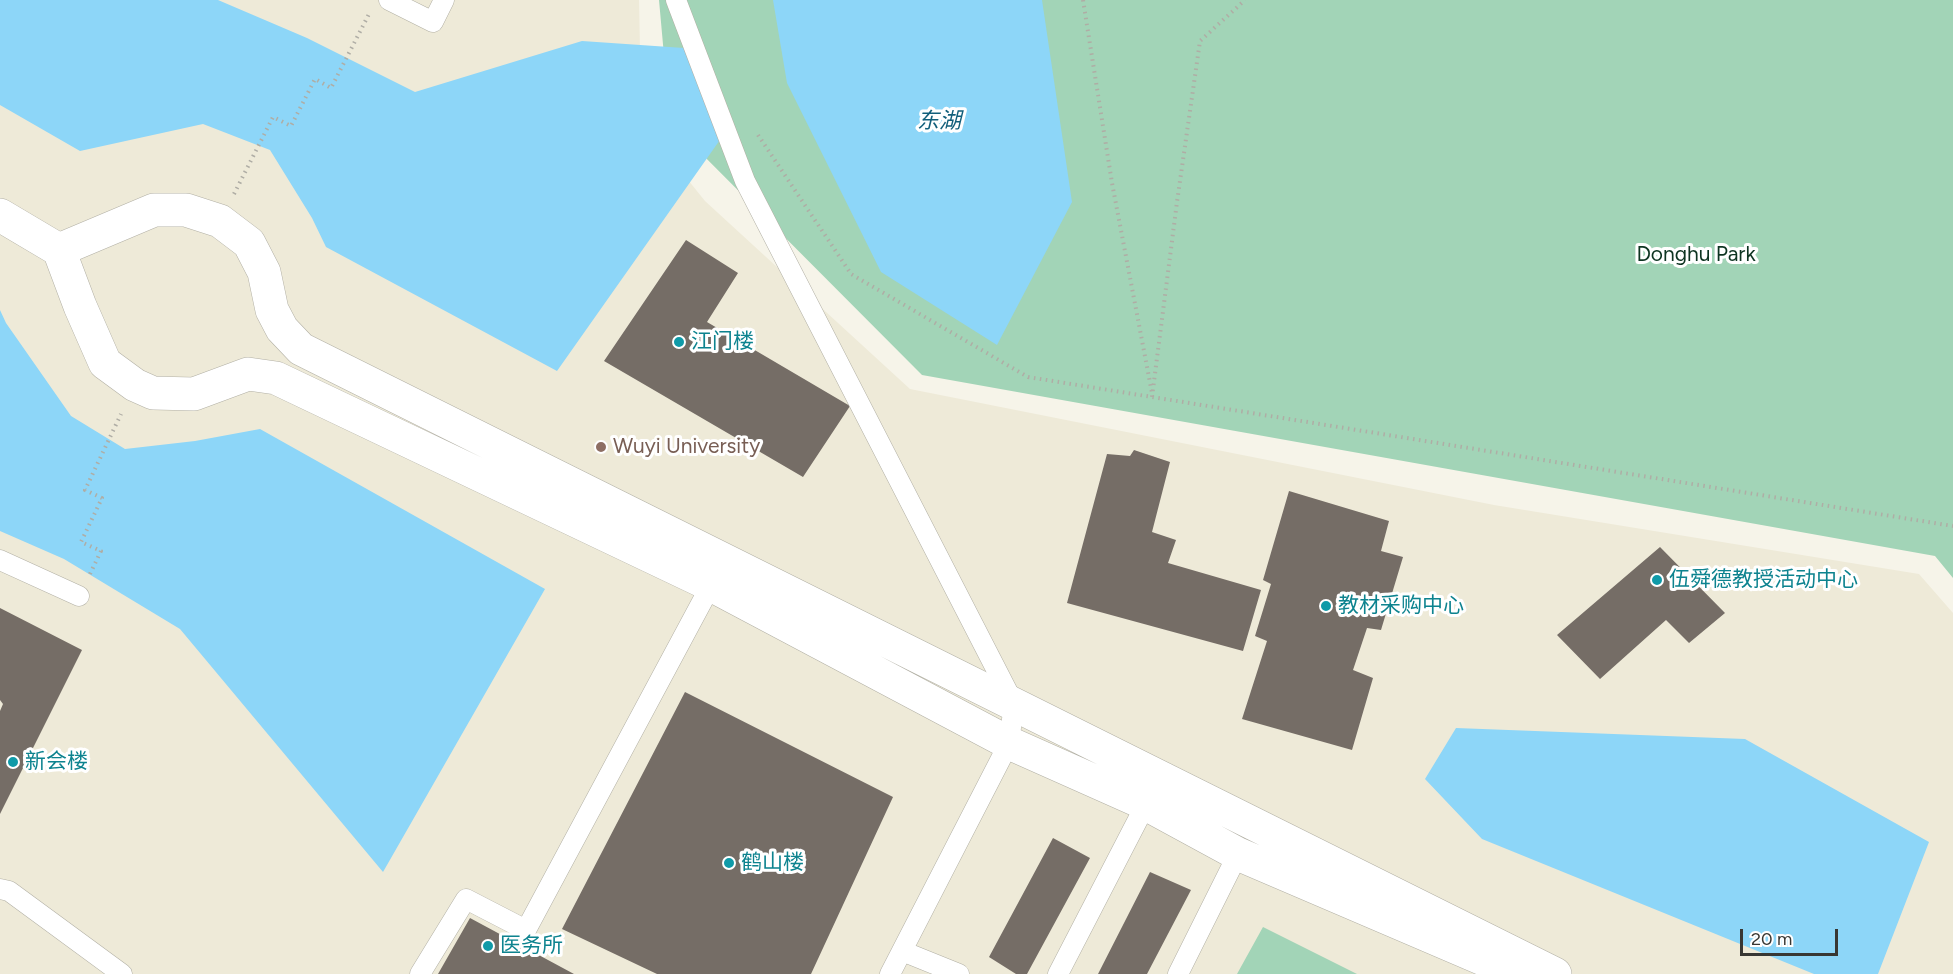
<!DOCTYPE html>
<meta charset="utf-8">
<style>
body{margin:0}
#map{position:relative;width:1953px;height:974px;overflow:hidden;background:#f6f4e9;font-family:Figtree,sans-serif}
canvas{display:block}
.scale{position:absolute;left:1740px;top:929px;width:98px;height:27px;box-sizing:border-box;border:3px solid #383733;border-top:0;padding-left:8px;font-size:18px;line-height:21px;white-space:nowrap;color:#383733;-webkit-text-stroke:4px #fff;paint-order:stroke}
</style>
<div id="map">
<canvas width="1953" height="974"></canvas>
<div class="scale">20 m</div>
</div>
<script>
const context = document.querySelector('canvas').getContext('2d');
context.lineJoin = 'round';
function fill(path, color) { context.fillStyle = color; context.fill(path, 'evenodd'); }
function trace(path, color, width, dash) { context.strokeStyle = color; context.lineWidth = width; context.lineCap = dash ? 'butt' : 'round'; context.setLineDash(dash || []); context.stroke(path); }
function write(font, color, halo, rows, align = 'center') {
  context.font = font + ' Figtree,"Noto Sans SC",sans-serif'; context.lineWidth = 6; context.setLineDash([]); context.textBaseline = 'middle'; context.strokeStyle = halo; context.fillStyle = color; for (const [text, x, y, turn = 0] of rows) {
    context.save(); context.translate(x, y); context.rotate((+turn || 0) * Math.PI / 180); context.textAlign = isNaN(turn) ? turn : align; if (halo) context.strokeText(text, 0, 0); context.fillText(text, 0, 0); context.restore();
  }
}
fill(new Path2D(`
 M0,0H639L640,50L655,139L705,201L910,389L1494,505L1919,574L1953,613V974H0Z`), '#eeead8');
fill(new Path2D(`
 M659,0H1953V578L1935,556L922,375L670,122Z
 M1263,927L1357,974H1237Z`), '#a2d4b7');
fill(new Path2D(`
 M0,0H218L307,38L415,92L582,41L684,48L722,137L557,371L326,247L312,218L270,150L203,124L80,151L0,105Z
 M773,0H1042L1072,202L997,345L881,272L787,83Z
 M0,310L6,323L71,416L125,449L195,441L260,429L545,589L383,872L180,629L64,559L0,531Z
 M1456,728L1745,739L1929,842L1878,974H1814L1482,839L1425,779Z`), '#8dd6f8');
fill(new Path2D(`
 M686,240L738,273L707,322L850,406L803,477L604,361Z
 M1134,450L1170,462L1152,532L1176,540L1168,563L1261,590L1243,651L1067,603L1107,454L1130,456Z
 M1289,491L1389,521L1381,551L1403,557L1381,630L1367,628L1353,670L1373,678L1352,750L1242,719L1267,641L1255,636L1271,584L1263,580Z
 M1660,547L1725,613L1689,643L1666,620L1600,679L1557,635Z
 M0,608L82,650L0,814V711L3,704L0,700Z
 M685,692L893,797L811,974H657L562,929Z
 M1053,838L1090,858L1027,974H1016L989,957Z
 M1150,872L1191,890L1147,974H1098Z
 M470,918L574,974H438Z`), '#756d66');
const service = new Path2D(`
 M389,0L433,22L444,0
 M676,0L745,181L1014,704L1009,743L890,974
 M0,560L79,596
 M0,889L9,891L122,974
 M902,951L959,974
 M420,974L466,899L526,930L711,585
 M1058,974L1146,804
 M1178,974L1238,854`);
const minor = new Path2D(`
 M0,215L59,250L80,306L105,363L135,385L153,393L194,394L248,374L276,378L711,585L1009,743L1146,804L1238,854L1497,965L1514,974
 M59,250L154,210H186L220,221L249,243L264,272L272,310L282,329L301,349L1555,974`);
trace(service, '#b2b0a5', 21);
trace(minor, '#b2b0a5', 34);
trace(new Path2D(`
 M1083,0L1112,183L1152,393
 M758,135L851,274L1028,377L1953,526
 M234,194L273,117L291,126L315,79L331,88L369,14
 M1152,397L1177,202L1200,41L1245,0
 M90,574L101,551L81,542L102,498L85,490L121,414`), '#afada5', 4, [1.5, 4.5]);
trace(service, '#fff', 20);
trace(minor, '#fff', 33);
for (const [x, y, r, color] of [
 [679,342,6,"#0f9aa8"],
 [601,447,6,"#8d6e63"],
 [1657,580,6,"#0f9aa8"],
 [1326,606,6,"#0f9aa8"],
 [13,762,6,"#0f9aa8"],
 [729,863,6,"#0f9aa8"],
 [488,946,6,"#0f9aa8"]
]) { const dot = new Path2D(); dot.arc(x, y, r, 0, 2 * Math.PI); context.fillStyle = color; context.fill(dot); trace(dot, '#fff', 2); }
write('21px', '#0d3421', '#fff', [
 ["Donghu Park",1696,255]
]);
write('21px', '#0d838f', '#fff', [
 ["江门楼",691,342],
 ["伍舜德教授活动中心",1669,580],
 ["教材采购中心",1338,606],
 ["新会楼",25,762],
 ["鹤山楼",741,863],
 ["医务所",500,946]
], 'left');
write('21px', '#785e54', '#fff', [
 ["Wuyi University",613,447]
], 'left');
write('italic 22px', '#125f7b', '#fff', [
 ["东湖",939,122]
]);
</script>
